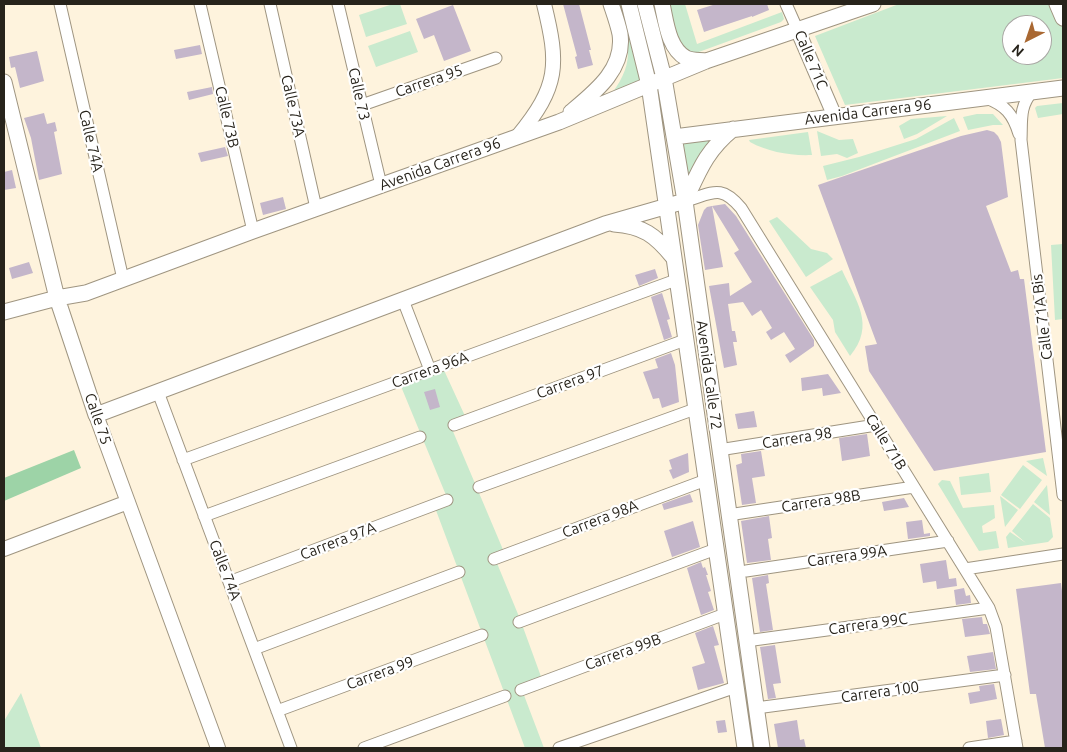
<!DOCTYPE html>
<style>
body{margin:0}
#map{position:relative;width:1067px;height:752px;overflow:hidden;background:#fef3dd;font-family:Ubuntu,sans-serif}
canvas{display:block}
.frame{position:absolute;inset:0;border:5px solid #27231b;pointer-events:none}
.north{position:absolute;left:1002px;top:15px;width:50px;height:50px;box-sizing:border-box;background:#fff;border:1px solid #a9a7a4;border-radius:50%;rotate:221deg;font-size:14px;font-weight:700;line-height:20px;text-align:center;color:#27231b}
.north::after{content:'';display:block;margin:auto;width:18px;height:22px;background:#a96832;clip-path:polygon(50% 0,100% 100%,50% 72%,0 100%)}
</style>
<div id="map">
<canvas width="1067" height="752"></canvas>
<div class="frame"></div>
<div class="north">N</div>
</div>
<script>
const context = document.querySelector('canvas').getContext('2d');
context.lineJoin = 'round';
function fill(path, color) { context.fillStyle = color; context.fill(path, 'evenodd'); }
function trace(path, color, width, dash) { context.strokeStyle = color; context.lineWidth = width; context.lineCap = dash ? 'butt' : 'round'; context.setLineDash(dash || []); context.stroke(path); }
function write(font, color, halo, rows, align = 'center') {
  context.font = font + ' Ubuntu,sans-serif'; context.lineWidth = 4.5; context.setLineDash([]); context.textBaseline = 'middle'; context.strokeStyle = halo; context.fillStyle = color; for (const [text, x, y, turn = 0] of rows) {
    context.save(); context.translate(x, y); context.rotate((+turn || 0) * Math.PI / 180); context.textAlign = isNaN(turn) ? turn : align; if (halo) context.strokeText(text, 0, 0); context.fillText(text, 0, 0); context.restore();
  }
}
fill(new Path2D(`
 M393,4H400L407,24L366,37L359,15Z
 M617,4H622L641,75L639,81L612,93C637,60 628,40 617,4Z
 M669,4H685L697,44L782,12L784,19L781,22L696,53C676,50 674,20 669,4Z
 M899,4H1063V78L845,105L815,36ZM1012,25H1042V55H1012Z
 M410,31L418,52L376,67L368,46Z
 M1063,103V114L1038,118L1035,108L1037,106Z
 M977,114H993L1003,125H993L968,130L963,117Z
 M947,116L917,134L904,139L899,126L911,119Z
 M954,118L960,131L842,176L827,180L823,166L859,157L916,139Z
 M817,131L839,140L853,139L858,153L847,158L837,154L821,156Z
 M808,132L812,155C791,156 768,152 750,142L749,140Z
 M713,140L688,188L679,142Z
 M777,217L811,249L827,253L833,259L806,277L769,221Z
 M1063,244V319L1055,320L1051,245Z
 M842,270C856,301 876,325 850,356L835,332L833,320L810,287Z
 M443,368L465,416L449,422L504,552L494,556L520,619L543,682L522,690L544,748H525L434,505L448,500L400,384Z
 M1043,458L1047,476L1026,461Z
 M1023,465L1042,480L1020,509L1001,495Z
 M989,473L991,492L961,495L959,477Z
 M942,480L950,481L963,508L994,505L995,518L982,526L983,533L996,531L999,548L979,551L938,484Z
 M1047,485L1050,515L1034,502Z
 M1000,496L1018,510L1005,527Z
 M1033,504L1050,518L1053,537L1048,542L1008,548L1006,537L1010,532L1026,543L1012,531Z
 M21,693L41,748H4V721Z`), '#c9eace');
fill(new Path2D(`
 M74,450L81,468L4,501V478Z`), '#9dd3a7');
fill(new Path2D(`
 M563,4H579L591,50H589L593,65L578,69L575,57L577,56Z
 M716,4H767L769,10L752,17V16L704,32L697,10Z
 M453,5L471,51L444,61L434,35L424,39L416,19Z
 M200,45L202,54L176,59L174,50Z
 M37,51L44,81L20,88L15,67L11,68L9,57Z
 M212,87L213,94L189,100L187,92Z
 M44,113L47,124L55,122L57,131L54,132L62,174L39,180L31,138L24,118Z
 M987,130L994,132L998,136L1001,142L1008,197L986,206L1011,272L1018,270L1020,279H1024L1046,452L934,471L869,371L865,346L877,344L818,185L961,136Z
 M225,147L228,156L201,162L198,153Z
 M12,170L16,188L4,190V172Z
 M283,197L286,209L263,215L260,203Z
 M725,204L736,216L814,340V346L790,363L785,355L795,349L784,332L771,340L766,332L772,328L761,310L752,316L743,302L728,304L732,331H735L737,342H733L737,365L724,368L709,286L729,283L730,296L752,282L734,253L739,250L712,206Z
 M712,206L723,267L705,270L698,225L704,210L707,207Z
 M29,262L33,273L12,279L9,268Z
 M655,269L658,278L639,286L635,275Z
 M662,293L670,319L667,320L672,337L664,340L651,297Z
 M671,353L675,365L679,402L662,408L659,398L653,399L643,372L658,368L655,359Z
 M828,374L841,393L823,396L822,388L802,391L801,378Z
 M435,389L440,407L430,410L424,392Z
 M754,411L757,427L738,429L735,414Z
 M867,434L870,456L842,461L839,438Z
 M761,451L765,476L752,478L756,503L742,505L736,465L742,463L741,454Z
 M688,453L689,472L673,479L669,470L672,469L669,460Z
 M690,494L693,502L664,510L662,504Z
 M904,498L909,507L884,511L882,502Z
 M769,516L772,538L768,539L771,560L747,563L741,521Z
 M922,520L924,534L930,533V536L908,539L906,522Z
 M693,521L700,547L672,557L664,531Z
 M946,560L949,579L956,578L957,586L937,589L936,581L923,583L920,564Z
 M701,562L703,568L705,567L708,575H706L711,591L708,592L714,610L701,615L687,568Z
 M768,575L769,583L766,584L773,630L760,632L752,578Z
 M1061,583L1063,599V748H1045L1036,694H1030L1016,589Z
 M964,588L966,596L970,595L971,603L956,605L954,590Z
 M982,617L983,624H987L990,634L965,637L962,619Z
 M713,626L719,645L714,646L724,683L698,690L692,667L705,663L695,633Z
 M775,645L781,683L773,684L776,698L768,699L760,647Z
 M993,652L996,669L970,672L967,656Z
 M994,684L997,699L970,704L968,693L980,691L979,686Z
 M1001,719L1004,735L988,738L986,721Z
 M725,720L727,732L718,733L716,721Z
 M797,720L800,740L804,739L806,748H778L774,724Z`), '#c4b6ca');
const minor = new Path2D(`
 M60,4L123,279
 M200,4L253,231
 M270,4L316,208
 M338,4L381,185
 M786,4L798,31
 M1032,92C1019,107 1022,121 1021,140L1063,495
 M986,98C1005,105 1013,114 1019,134
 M362,105L496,58
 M685,201C712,194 720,183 741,208L989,608L996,627L1017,748
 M403,300L430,370
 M158,392L291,748
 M454,425L685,340
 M719,450L876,425
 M183,460L676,280
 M479,487L695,409
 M728,515L914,487
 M204,516L420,437
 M494,559L706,480
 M965,569L1063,554
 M746,571L948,541
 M229,582L447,500
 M519,622L716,549
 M746,641L989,608
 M254,649L459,572
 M521,690L725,614
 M756,708L1005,675
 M277,711L482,635
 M364,748L505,696
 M559,748L736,687
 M969,748L1016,741`);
const tertiary = new Path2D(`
 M798,31L835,117
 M518,136C559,86 559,65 544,4
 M96,415L218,748
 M4,549L128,502`);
const secondary = new Path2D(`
 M629,4L649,85L745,748
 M645,4L664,78L685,201L762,748
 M662,4C666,21 668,48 686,58C692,61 700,60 706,61
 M1057,4L1063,18
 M4,82L57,298L96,415L605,224L685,201
 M571,112C595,92 625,69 620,34C618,24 614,13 611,4
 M674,137L1063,88
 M685,201C699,171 706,151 733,129
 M614,224C643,226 655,235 673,257
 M4,312L57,298L86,293L253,231L559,122L706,61L873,4`);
trace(minor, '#9f9581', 13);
trace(tertiary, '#9f9581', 16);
trace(secondary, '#9f9581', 17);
trace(minor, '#fff', 11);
trace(tertiary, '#fff', 14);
trace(secondary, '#fff', 15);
write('15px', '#27231b', '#fff', [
 ["Calle 71C",811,60,67],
 ["Carrera 95",429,81,-19],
 ["Calle 73",359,94,77],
 ["Calle 73A",293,106,77],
 ["Avenida Carrera 96",868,112,-7],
 ["Calle 73B",227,117,77],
 ["Calle 74A",91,141,77],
 ["Avenida Carrera 96",440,164,-20],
 ["Calle 71A Bis",1042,317,-97],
 ["Carrera 96A",430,370,-20],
 ["Avenida Calle 72",709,375,82],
 ["Carrera 97",570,382,-20],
 ["Calle 75",98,419,71],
 ["Carrera 98",797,438,-9],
 ["Calle 71B",886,442,58],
 ["Carrera 98B",821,501,-9],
 ["Carrera 98A",600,519,-21],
 ["Carrera 97A",338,541,-21],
 ["Carrera 99A",847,556,-8],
 ["Calle 74A",225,570,69],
 ["Carrera 99C",868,624,-8],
 ["Carrera 99B",623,652,-20],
 ["Carrera 99",380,673,-20],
 ["Carrera 100",880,692,-8]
]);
</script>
